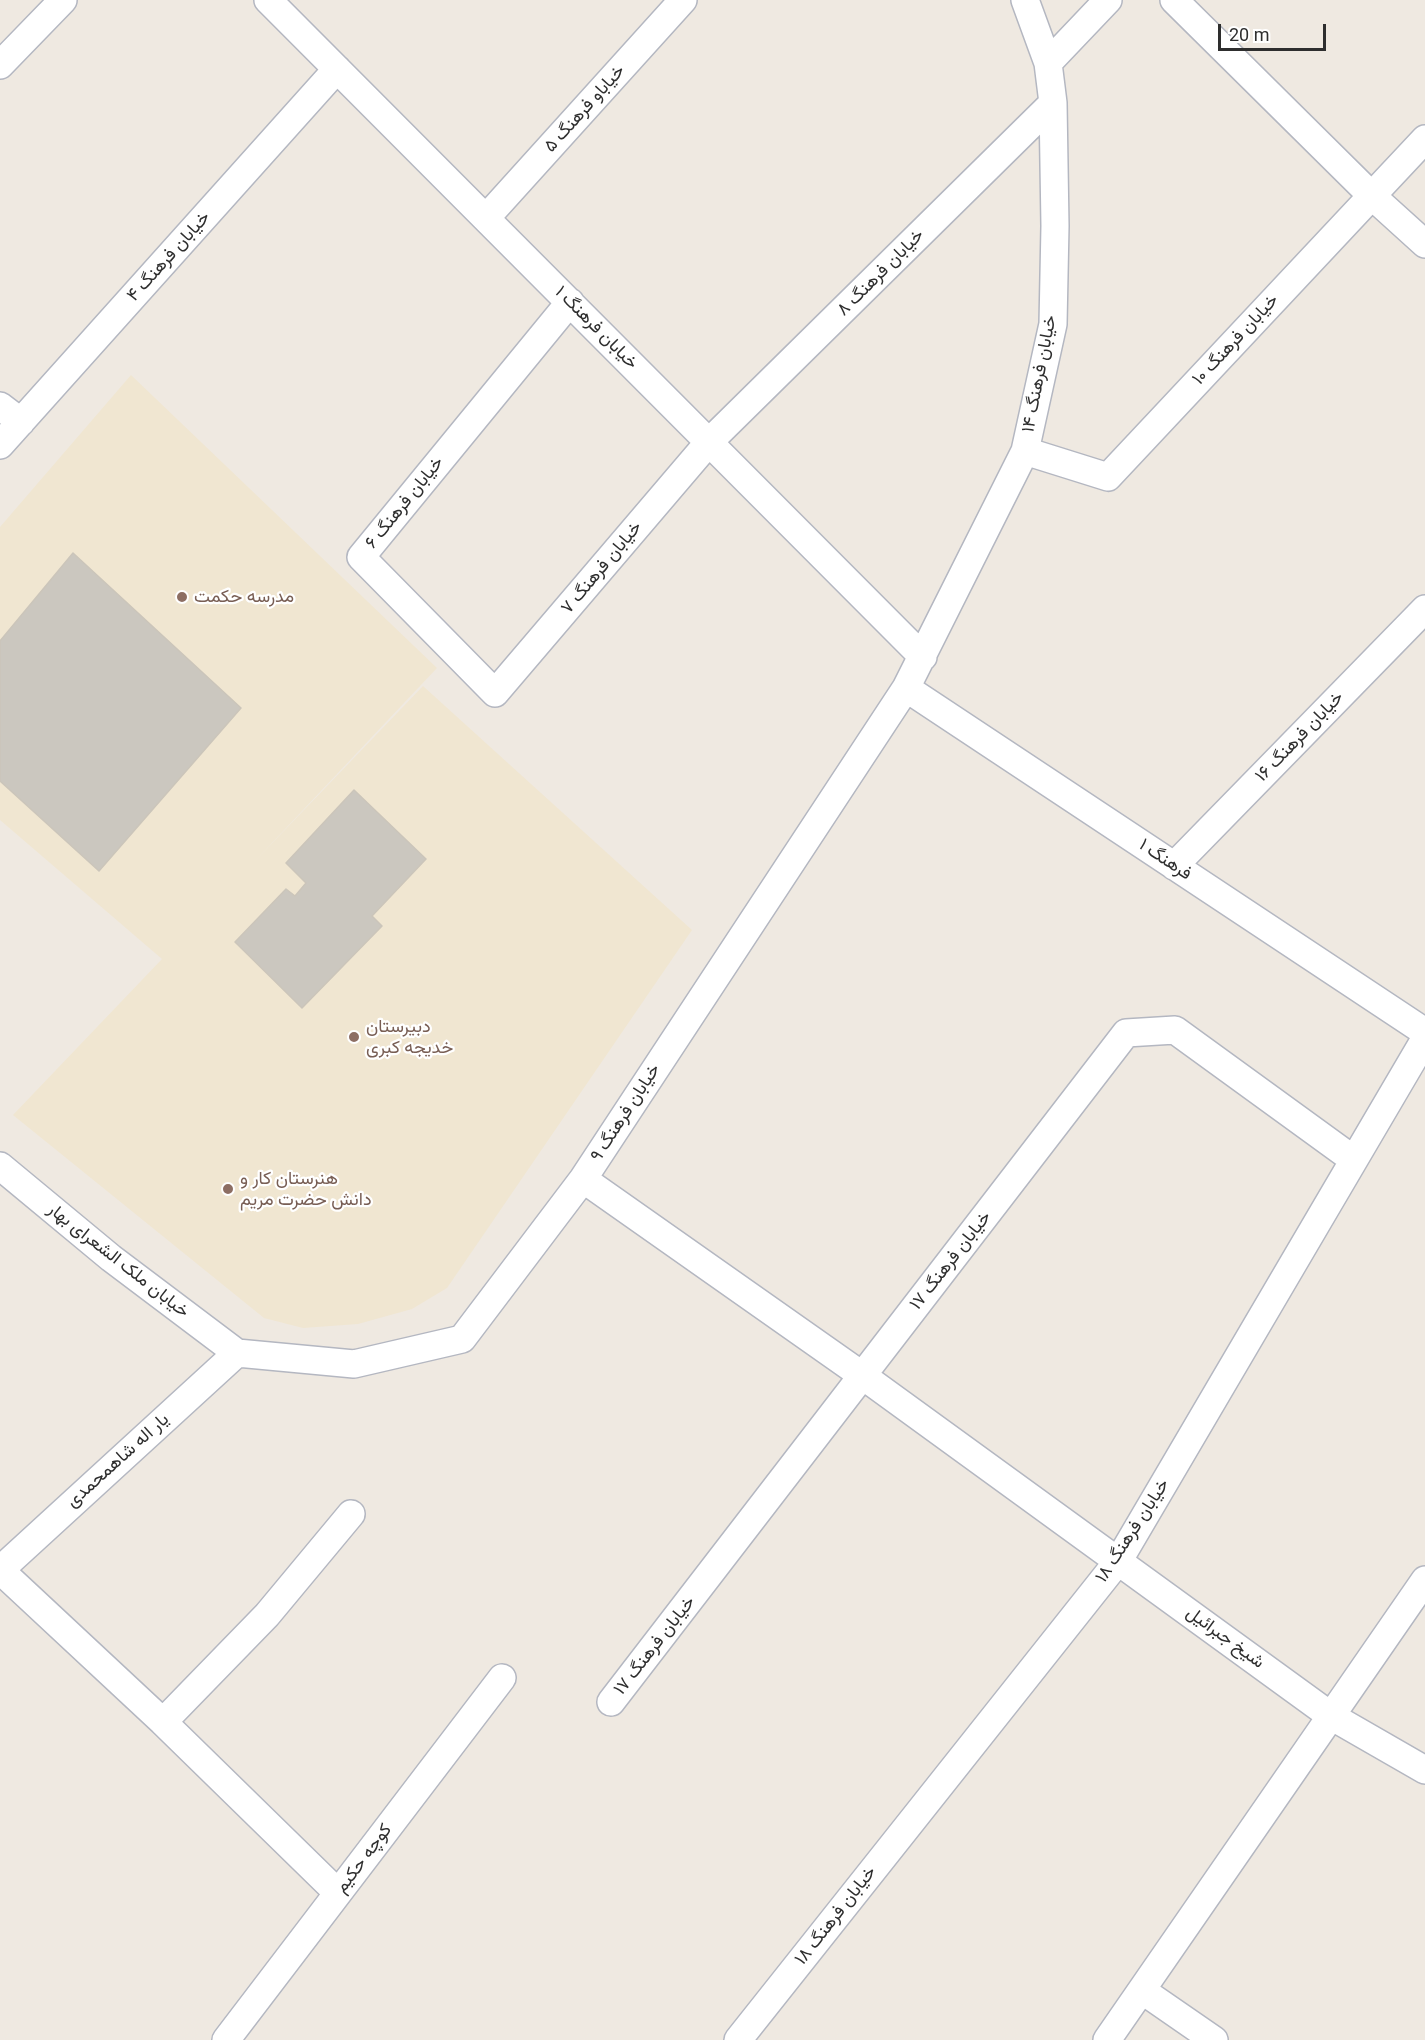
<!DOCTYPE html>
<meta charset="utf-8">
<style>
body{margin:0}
#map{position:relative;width:1425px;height:2040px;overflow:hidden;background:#efe9e1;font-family:Roboto,sans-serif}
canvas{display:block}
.scale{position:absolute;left:1218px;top:24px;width:108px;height:27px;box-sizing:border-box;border:3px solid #2e2e2e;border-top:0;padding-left:8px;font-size:18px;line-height:21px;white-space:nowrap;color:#2e2e2e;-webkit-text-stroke:4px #fff;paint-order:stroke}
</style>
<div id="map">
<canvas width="1425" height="2040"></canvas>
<div class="scale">20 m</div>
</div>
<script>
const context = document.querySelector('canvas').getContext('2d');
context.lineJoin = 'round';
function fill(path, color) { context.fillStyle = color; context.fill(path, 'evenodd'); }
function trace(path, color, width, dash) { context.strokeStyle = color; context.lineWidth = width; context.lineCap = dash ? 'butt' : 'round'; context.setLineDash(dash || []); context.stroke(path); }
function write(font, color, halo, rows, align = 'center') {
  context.font = font + ' Roboto,Vazirmatn,sans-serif'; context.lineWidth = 4.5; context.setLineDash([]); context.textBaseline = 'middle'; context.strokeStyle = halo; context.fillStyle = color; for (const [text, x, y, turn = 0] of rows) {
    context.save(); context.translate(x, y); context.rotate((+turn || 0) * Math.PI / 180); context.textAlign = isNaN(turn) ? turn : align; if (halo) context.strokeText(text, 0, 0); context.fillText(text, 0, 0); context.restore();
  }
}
fill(new Path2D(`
 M131,375L437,668L254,862L423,686L692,930L447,1288L412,1309L358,1324L303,1328L264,1318L13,1115L162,959L0,820V527Z`), '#f0e6d1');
const building = new Path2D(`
 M73,553L241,708L99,871L0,781V641Z
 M354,790L426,859L372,916L382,926L302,1008L235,942L286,889L295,896L306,883L286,863Z`);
fill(building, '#cbc7bf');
trace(building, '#cbc5ba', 1.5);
const minor = new Path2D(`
 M268,0L923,657
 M1174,0L1372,196L1425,244
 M1048,63L1108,0
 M0,65L63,0
 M486,218L683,0
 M570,302L361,557L495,693L709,442L1053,103
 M0,406L21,422
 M0,445L337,69
 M1025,451L1108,477L1425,139
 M906,688L1425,1032
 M1174,866L1425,609
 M0,1166L111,1258L237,1353
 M583,1179L863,1376L1331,1716L1425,1770
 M237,1353L354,1364L462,1339L583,1179L906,688L1025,451L1053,324L1055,226L1053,103L1048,63L1025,0
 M0,1570L163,1722L338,1893
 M0,1570L237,1353
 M611,1702L1126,1033L1175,1030L1354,1160
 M163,1722L267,1615L351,1514
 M1143,1991L1214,2040
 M226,2040L502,1678
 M738,2040L1119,1560L1425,1039
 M1107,2040L1425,1580`);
trace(minor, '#b4b7c1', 30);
trace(minor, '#fff', 27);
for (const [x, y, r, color] of [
 [182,597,6,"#8d6e63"],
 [354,1037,6,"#8d6e63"],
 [228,1189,6,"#8d6e63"]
]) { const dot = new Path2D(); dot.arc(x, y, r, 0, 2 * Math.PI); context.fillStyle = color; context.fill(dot); trace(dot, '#fff', 2); }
write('18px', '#2e2e2e', '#fff', [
 ["خیاباو فرهنگ ۵",585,109,-48],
 ["خیابان فرهنگ ۴",169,257,-48],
 ["خیابان فرهنگ ۸",881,273,-45],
 ["خیابان فرهنگ ۱",596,328,45],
 ["خیابان فرهنگ ۱۰",1236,340,-47],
 ["خیابان فرهنگ ۱۴",1040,374,-79],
 ["خیابان فرهنگ ۶",405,503,-51],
 ["خیابان فرهنگ ۷",602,568,-50],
 ["خیابان فرهنگ ۱۶",1300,737,-46],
 ["فرهنگ ۱",1165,860,34],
 ["خیابان فرهنگ ۹",626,1113,-57],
 ["خیابان ملک الشعرای بهار",118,1261,38],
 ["خیابان فرهنگ ۱۷",951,1261,-52],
 ["یار اله شاهمحمدی",118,1461,-42],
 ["خیابان فرهنگ ۱۸",1133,1531,-57],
 ["شیخ جبرائیل",1225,1638,36],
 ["خیابان فرهنگ ۱۷",655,1646,-52],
 ["کوچه حکیم",364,1859,-53],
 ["خیابان فرهنگ ۱۸",836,1916,-52]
]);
write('18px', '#785e54', '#fff', [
 ["مدرسه حکمت",194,597],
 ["دبیرستان",366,1027],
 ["خدیجه کبری",366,1048],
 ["هنرستان کار و",240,1179],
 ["دانش حضرت مریم",240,1200]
], 'left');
</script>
